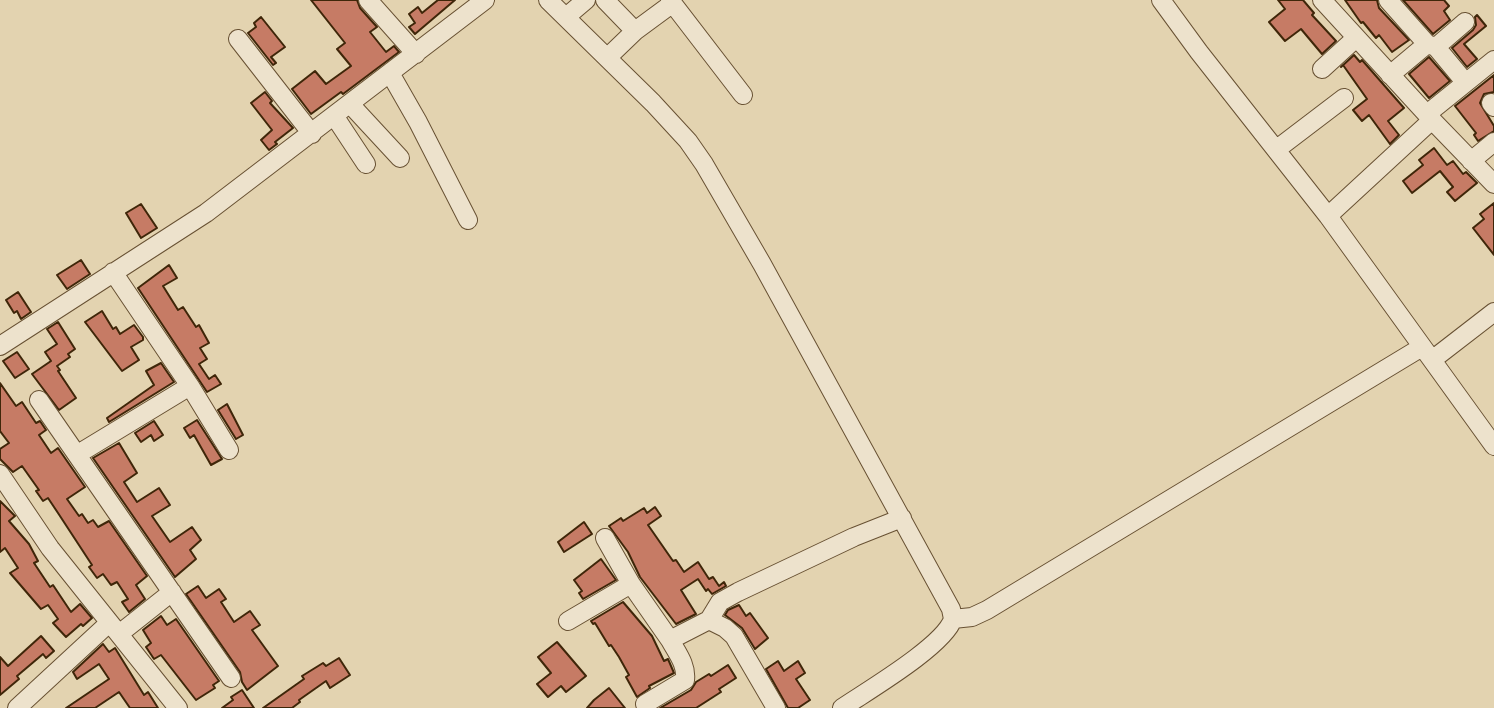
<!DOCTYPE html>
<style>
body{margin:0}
canvas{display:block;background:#e3d3b0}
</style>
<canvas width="1494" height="708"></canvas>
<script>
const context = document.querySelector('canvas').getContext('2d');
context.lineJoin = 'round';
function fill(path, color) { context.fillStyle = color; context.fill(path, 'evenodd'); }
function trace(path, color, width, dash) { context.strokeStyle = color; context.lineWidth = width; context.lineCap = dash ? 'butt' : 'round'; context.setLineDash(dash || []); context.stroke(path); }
const building = new Path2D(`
 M311,0H357L360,8L377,27L370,32L386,52L394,46L399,52L343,94L341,92L311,114L292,89L315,71L326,84L351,66L337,49L345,43Z
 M438,0H455L415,34L409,27L415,23L409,14L418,7L422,13Z
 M1278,0H1303L1314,13L1312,15L1336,41L1322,54L1301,29L1285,41L1269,22L1285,9Z
 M1345,0H1377L1379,8L1409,40L1392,52L1379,35L1376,38L1363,22L1361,23Z
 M1403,0H1444L1449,6L1444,11L1450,20L1433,34Z
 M1477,15L1486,26L1464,44L1477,59L1467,67L1452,48L1473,30L1476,25L1475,17Z
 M261,17L285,47L271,57L276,63L273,65L248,33L256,27L254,23Z
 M1354,55L1360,62L1362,60L1404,108L1388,121L1399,135L1390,144L1369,115L1362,121L1353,110L1367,99L1343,65L1341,67Z
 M1429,57L1450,81L1429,98L1409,74Z
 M1494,75V92L1484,94L1480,103L1494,126V131L1478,141L1474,135L1476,133L1455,106Z
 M265,92L272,101L270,103L293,128L275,142L277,144L269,150L261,140L272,130L251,103Z
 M1434,148L1447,165L1453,161L1463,174L1466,172L1477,183L1455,201L1447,192L1453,187L1440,171L1412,193L1403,181L1423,165L1419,160Z
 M1494,203V255L1473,228L1484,219L1480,214Z
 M141,204L157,228L141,238L126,213Z
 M81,260L90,274L67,289L57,275Z
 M169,265L177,278L163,286L178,310L183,307L196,327L199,325L209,343L200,348L207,359L199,364L209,379L215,375L221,384L207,392L138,288Z
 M18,292L31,312L21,319L17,311L14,313L6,300Z
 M102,311L113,329L116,327L120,334L134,325L143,337V340L131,347L139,360L122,371L85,322Z
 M58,322L75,349L68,354L70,357L57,366L60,370L58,371L76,398L59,410L32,374L51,361L45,352L57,344L47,329Z
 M17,352L29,369L15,378L3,361Z
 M161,363L174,382L109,422L107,418L154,385L146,371Z
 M0,383L16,406L22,402L36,423L40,421L46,430L39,435L51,453L58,448L85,487L67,499L79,516L82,514L88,523L93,520L98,527L109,521L147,576L136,585L145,599L129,612L122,602L128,599L117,582L111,585L103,574L97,578L89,567L92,565L58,513L48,498L43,501L36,491L39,490L22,466L13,472L0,459V449L9,443L0,431Z
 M227,404L243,435L236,439L218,410Z
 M197,420L222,459L211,465L194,435L190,438L184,428Z
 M154,421L163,435L154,441L151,435L141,442L135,433Z
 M119,443L137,473L124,482L137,502L159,488L170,505L152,516L170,542L192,527L201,540L190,550L196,559L175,577L93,458Z
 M0,501L15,516L9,521L29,544L38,561L34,563L50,587L53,585L71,612L80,604L92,618L83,626L81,624L66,637L53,623L58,619L48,605L41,609L10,573L18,568L5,548L0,552Z
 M655,507L661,516L648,525L673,561L676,560L684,572L698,562L709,579L713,577L719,586L724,582L726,586L712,594L708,589L706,591L698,579L681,590L696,614L676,624L640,577L628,552L609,526L621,518L623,521L644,508L647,513Z
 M584,522L592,534L564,552L558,542Z
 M601,559L616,580L583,599L579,593L582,591L574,580Z
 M198,586L206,598L219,589L226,599L221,602L234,622L250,611L260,625L252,630L278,666L247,690L242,682L240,672L186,594Z
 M623,602L652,636L664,661L668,659L674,673L649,686L650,688L637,697L626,677L629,675L619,657L611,645L609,646L595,623L593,624L591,621Z
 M739,605L746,616L750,613L768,638L755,649L742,628L725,615L728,610Z
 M161,616L167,625L176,619L219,681L213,685L215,688L196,700L161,655L154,659L146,647L151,643L143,630Z
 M41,636L54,651L46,658L43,654L17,676L19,679L0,695V657L8,666Z
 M557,642L586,676L566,692L561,686L548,697L537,684L551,673L538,657Z
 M103,644L109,652L115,648L144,695L148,692L158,708H130L119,692L95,708H66L109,679L99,664L77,679L73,672Z
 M339,658L350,675L330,688L326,681L299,700L300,702L292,708H263L304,679L302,676L323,663L326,666Z
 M778,661L784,671L798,661L805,673L796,679L810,700L798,708H788L766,669Z
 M728,665L736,678L719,689L721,692L696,708H660L691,690L696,682L709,674L711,676Z
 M609,688L625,708H587L594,700Z
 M242,690L254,708H222L233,700L231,697Z`);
fill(building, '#c67b65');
trace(building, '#3f2609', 2);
const minor = new Path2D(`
 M368,0L416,54
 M548,0L653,103L688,141L704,164L762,264L951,609L953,619C944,646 867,691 842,708
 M605,0L635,31
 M670,0L743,95
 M1161,0L1199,52L1328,216L1494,446
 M1322,0L1432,120L1494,184
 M1388,0L1427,44L1436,47L1465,82
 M566,17L586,0
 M238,39L312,134
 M1436,47L1465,22
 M608,57L635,31L673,3
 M1322,69L1356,38
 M390,73L418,122L468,220
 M1390,75L1427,44
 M1491,103L1494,107
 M350,104L400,158
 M1427,114L1494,60
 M335,117L366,164
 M1277,149L1344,98
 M1471,161L1494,142
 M1328,216L1432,120
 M113,272L190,386L229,450
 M0,346L206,213L485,0
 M1432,360L1494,312
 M39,400L231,678
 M78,454L190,386
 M0,474L50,548L178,708
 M605,538L631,584L670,640L709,620L725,628L734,636L776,708
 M953,619L972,617L987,610L1422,347
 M709,620L720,602L738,592L854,537L902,518
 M568,621L631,584
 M119,634L172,592
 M645,704L685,680C687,665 677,653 670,640
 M17,708L109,623`);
trace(minor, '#685133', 20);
trace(minor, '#ede2cc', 18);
</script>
